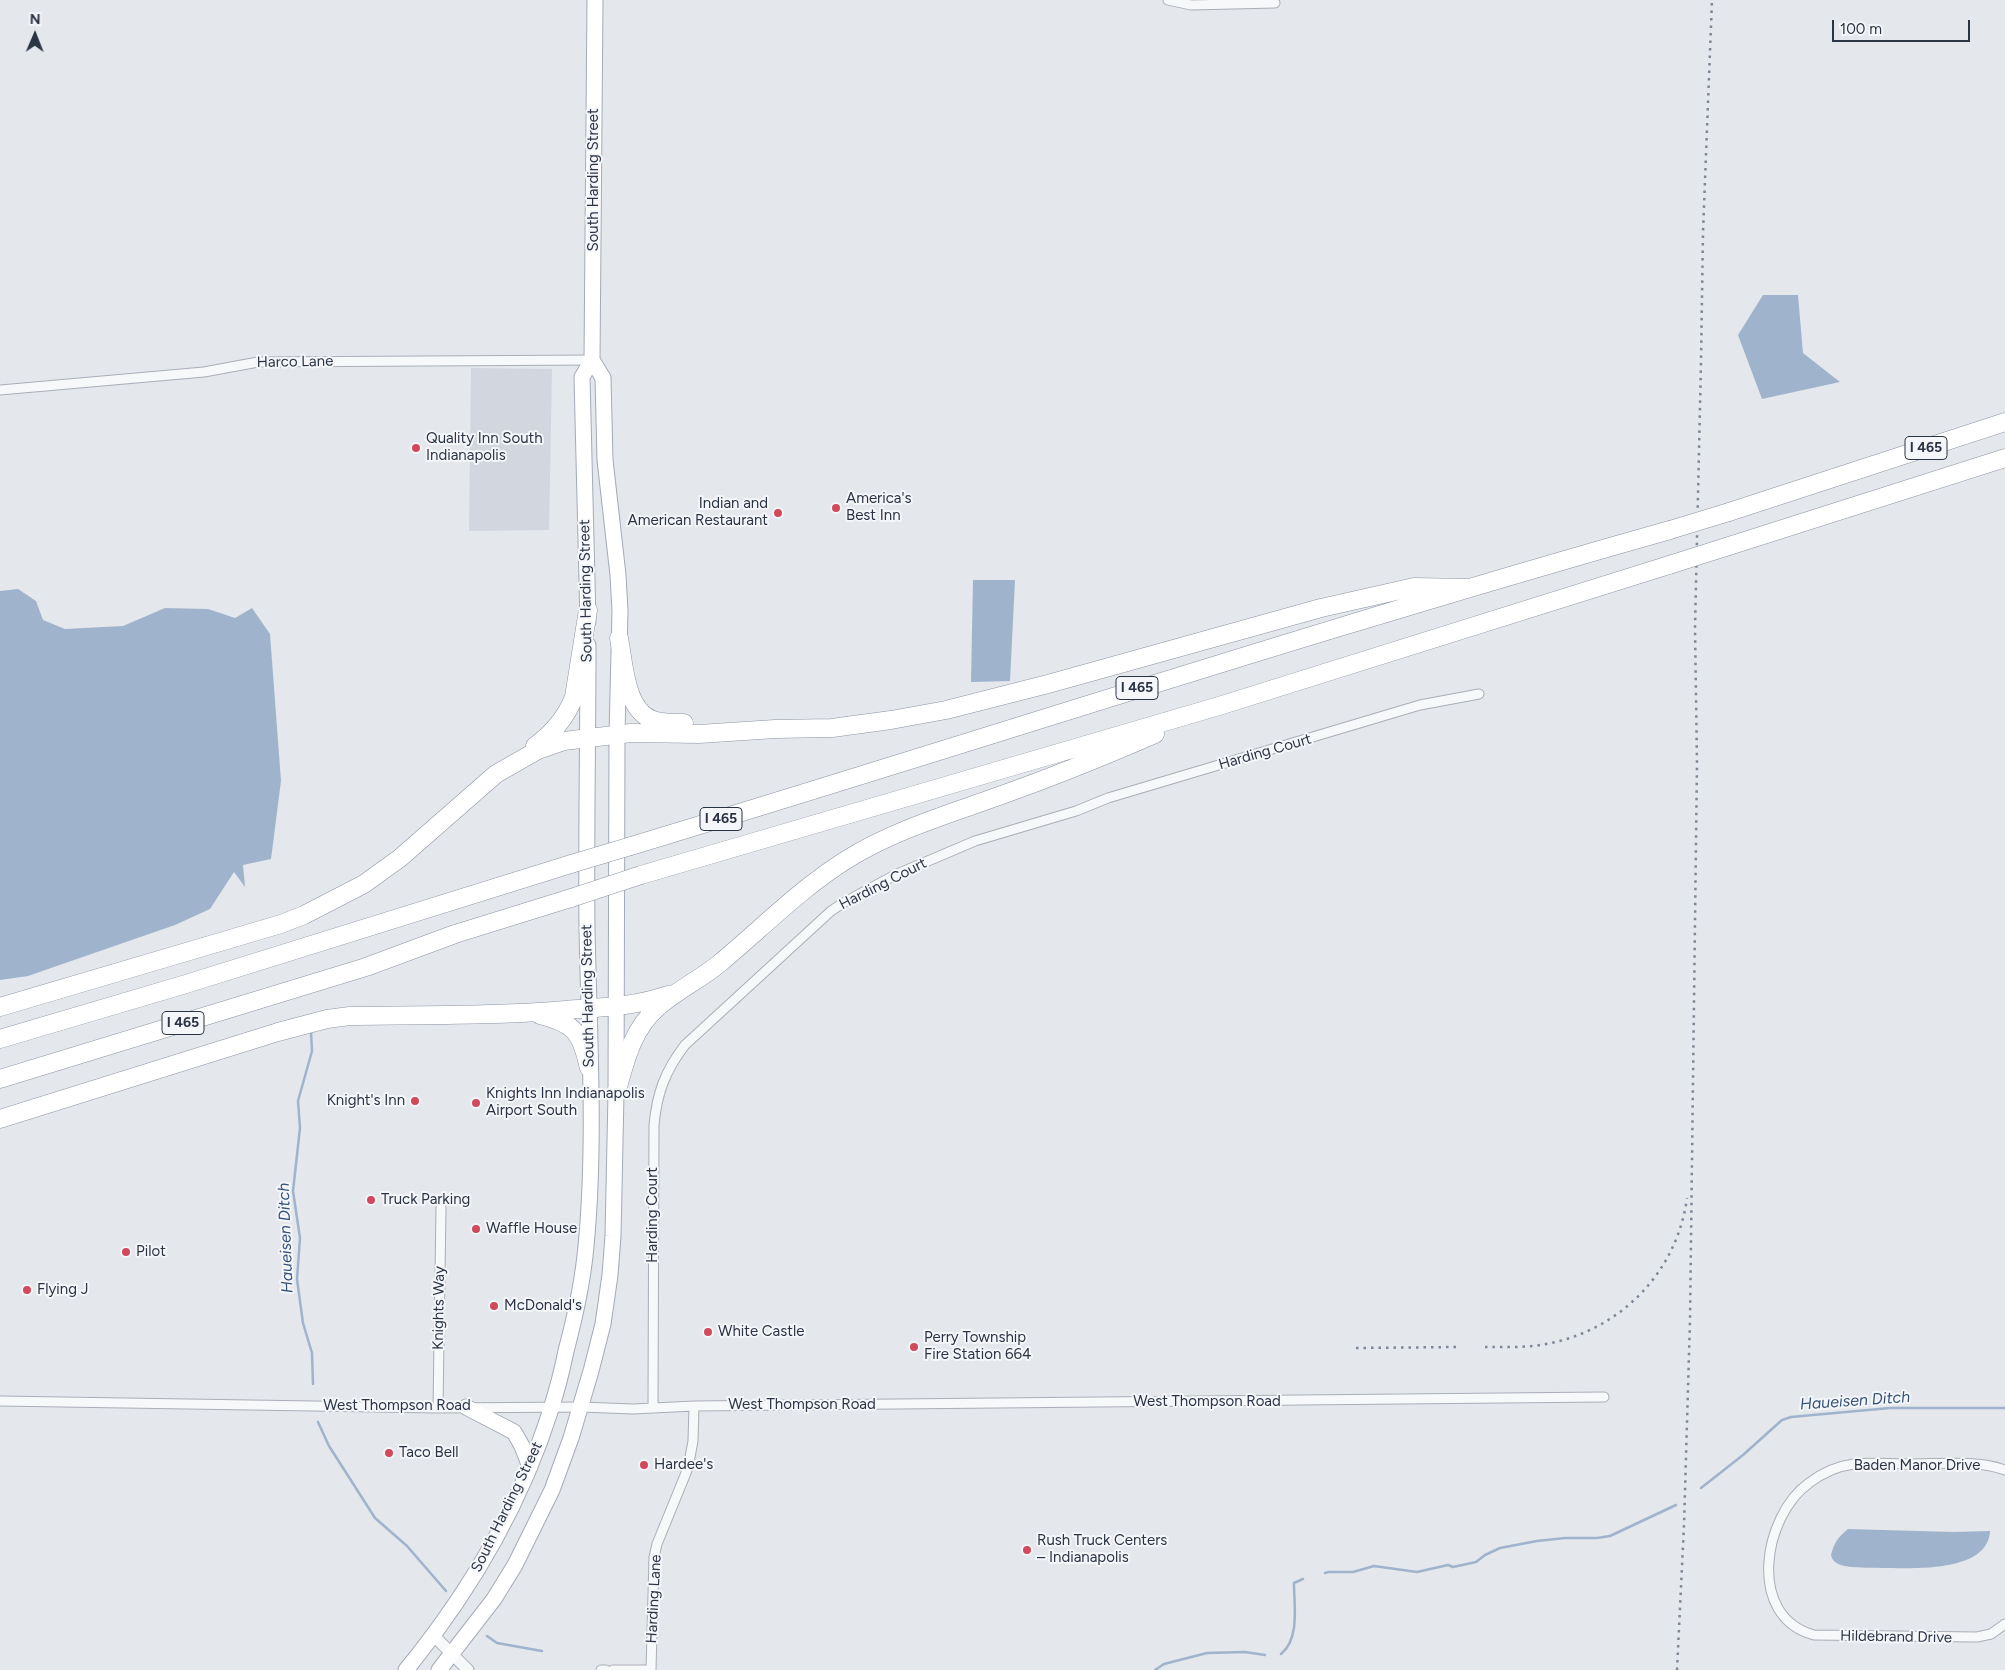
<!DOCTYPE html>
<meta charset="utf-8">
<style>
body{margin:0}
#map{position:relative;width:2005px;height:1670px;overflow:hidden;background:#e4e7ec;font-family:Figtree,sans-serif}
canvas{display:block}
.north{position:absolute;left:10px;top:10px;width:50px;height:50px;-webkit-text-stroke:4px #f4f6f9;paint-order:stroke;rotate:1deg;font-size:14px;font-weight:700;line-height:20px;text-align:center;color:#2b3445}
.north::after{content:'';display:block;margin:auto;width:18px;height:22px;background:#2b3445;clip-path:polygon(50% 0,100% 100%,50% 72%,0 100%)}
.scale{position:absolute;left:1832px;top:20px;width:138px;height:22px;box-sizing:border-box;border:2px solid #2b3445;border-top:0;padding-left:6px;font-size:15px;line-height:18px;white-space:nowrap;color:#2b3445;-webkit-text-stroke:4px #f4f6f9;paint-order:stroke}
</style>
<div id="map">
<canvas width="2005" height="1670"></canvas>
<div class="north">N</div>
<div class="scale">100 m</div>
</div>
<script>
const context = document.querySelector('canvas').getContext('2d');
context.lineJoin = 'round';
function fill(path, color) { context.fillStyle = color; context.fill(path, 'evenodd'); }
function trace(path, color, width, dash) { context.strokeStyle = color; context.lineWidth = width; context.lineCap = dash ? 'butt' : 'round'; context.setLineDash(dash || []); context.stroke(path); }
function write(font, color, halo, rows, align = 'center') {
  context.font = font + ' Figtree,sans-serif'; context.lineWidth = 4; context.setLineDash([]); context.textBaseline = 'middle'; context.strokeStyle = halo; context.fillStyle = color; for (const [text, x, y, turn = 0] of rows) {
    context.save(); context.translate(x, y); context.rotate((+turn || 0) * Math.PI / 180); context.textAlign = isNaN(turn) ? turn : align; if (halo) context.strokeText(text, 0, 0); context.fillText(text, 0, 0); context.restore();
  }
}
fill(new Path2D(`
 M471,368L552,369L549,530L469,531Z`), '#d2d6de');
fill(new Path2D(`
 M1763,295H1798L1803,353L1840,382L1762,399L1738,335Z
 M973,580H1015L1010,681L971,682Z
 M18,589L36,601L43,620L65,629L123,626L165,608L208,609L235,618L252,608L270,634L281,781L271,859L243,865L245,887L234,872L210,909L175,925L28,976L0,980V591Z
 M1848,1529L1953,1532L1990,1531C1988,1573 1913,1568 1883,1568C1870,1567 1854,1569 1841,1565C1835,1563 1832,1560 1831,1555C1834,1543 1838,1537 1848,1529Z`), '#9fb4cc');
trace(new Path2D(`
 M311,1032L312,1051L298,1101L300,1128L293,1191L300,1238L297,1279L303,1323L312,1353L313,1384
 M318,1422L329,1446L375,1518L407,1546L446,1591
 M1701,1488L1743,1455L1782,1420L1791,1417L1890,1408H2005
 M1325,1573L1329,1572H1353L1374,1566L1417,1572L1448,1565L1453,1567L1476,1562L1485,1555L1500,1548L1537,1541L1565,1538H1597L1610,1536L1676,1505
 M487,1636L497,1643L542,1651
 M1281,1654C1300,1639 1294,1605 1294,1583L1303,1579
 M1155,1670L1164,1664L1207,1653L1245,1652L1265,1655`), '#9fb4cc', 2.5);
const minor = new Path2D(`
 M1168,0L1191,5L1275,3
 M0,390L204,372L258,362L592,360
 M0,1401L438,1408L581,1407L633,1409L694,1406L1604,1397
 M653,1407L654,1125C657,1093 665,1071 685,1045L831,911L843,903L895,875L975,841L1076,811L1108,798L1420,705L1479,694
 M438,1408L441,1208
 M2005,1470C1976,1460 1941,1464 1911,1464C1892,1464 1872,1462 1854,1464C1838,1466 1822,1473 1809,1483C1763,1516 1746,1617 1814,1635L1977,1637L1991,1634L2005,1624
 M601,1670H606
 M613,1670H651L654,1557L657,1544L688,1468L693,1441L694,1406`);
const tertiary = new Path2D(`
 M434,1636L468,1670`);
const primary = new Path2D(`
 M588,622L582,377L592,360
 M466,1407L514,1432L522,1446L530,1467
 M406,1670C469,1593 521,1504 551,1409C557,1390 562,1371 566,1351C575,1317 583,1281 586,1246C596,1141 589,1034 587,929C586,834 588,740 588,645
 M439,1670L494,1599L515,1565L552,1490L571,1438L591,1371L603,1324L610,1275L613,1236L616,1094L617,735L620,611L618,575L605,460L603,378L592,360L595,0`);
const motorway = new Path2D(`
 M1729,512L2005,422
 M1729,546L2005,458
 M619,638C624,664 625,710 653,720C663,723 674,723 684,723
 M535,746C553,733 566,718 574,697L588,610
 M631,846C978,741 1322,628 1670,530
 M641,875L1219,706L1669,565
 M0,1007L281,924L304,915L364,884L400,858L496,774L538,750L564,741L631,733L699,734L775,729L832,728L891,720L946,710L1048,684L1321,608L1414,587L1466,588
 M540,1015C576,1024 581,1033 589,1068
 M0,1039L186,984L571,864
 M0,1079L366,967L455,934L571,898
 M616,1094C625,1062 632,1029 658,1007C677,990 701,979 720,963C762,928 800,889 846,860C892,831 946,815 996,797C1050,778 1102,757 1155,734
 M0,1119L278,1032L327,1019L350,1016C422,1015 494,1016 566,1010C603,1007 633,1007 668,995`);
trace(minor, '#a9aeb7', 11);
trace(tertiary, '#a9aeb7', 13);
trace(primary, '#a3abb8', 17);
trace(motorway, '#8b94a3', 19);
trace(minor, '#f7f8fa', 9);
trace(tertiary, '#f7f8fa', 11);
trace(primary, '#fff', 15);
trace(motorway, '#fff', 18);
trace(new Path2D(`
 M1485,1347C1505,1347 1526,1348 1546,1344C1619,1331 1677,1273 1687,1198
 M1356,1348L1457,1347
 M1677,1670L1684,1525L1690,1320L1697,763L1695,628L1701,362L1703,232L1712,0`), '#7d8696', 2.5, [2.5, 5]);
const motorwayBridge = new Path2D(`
 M1670,530L1729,512
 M1669,565L1729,546
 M571,864L631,846
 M571,898L641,875`);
trace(motorwayBridge, '#8b94a3', 19, []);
trace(motorwayBridge, '#fff', 18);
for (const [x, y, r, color] of [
 [416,448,5,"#d1495b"],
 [836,508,5,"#d1495b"],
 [778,513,5,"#d1495b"],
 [415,1101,5,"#d1495b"],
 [476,1103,5,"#d1495b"],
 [371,1200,5,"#d1495b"],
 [476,1229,5,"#d1495b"],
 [126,1252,5,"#d1495b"],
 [27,1290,5,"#d1495b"],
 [494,1306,5,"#d1495b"],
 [708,1332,5,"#d1495b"],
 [914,1347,5,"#d1495b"],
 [389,1453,5,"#d1495b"],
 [644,1465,5,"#d1495b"],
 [1027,1550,5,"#d1495b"]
]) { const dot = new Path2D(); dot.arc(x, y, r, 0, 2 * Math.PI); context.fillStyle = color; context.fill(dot); trace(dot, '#f4f6f9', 2); }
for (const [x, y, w] of [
 [1926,448,42],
 [1137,688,42],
 [721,819,42],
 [183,1023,42]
]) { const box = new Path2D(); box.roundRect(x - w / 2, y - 11.5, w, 23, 4); context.fillStyle = '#f4f6f9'; context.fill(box); trace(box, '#2b3445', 1); }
write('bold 14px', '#2b3445', null, [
 ["I 465",1926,448],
 ["I 465",1137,688],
 ["I 465",721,819],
 ["I 465",183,1023]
]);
write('15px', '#2b3445', '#f4f6f9', [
 ["South Harding Street",594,180,-90],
 ["Harco Lane",295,362,-1],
 ["South Harding Street",586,591,-91],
 ["Harding Court",1265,752,-16],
 ["Harding Court",883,884,-27],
 ["South Harding Street",588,996,-91],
 ["Harding Court",653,1215,-90],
 ["Knights Way",439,1308,-89],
 ["West Thompson Road",1207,1402],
 ["West Thompson Road",802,1405],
 ["West Thompson Road",397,1406],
 ["Baden Manor Drive",1917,1466],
 ["South Harding Street",507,1507,-64],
 ["Harding Lane",654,1599,-87],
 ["Hildebrand Drive",1896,1637,1]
]);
write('15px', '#2b3445', '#f4f6f9', [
 ["Quality Inn South",426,439],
 ["Indianapolis",426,456],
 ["America's",846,499],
 ["Best Inn",846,516],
 ["Indian and",768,504,"right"],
 ["American Restaurant",768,521,"right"],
 ["Knights Inn Indianapolis",486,1094],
 ["Airport South",486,1111],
 ["Knight's Inn",405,1101,"right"],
 ["Truck Parking",381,1200],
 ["Waffle House",486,1229],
 ["Pilot",136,1252],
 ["Flying J",37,1290],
 ["McDonald's",504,1306],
 ["White Castle",718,1332],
 ["Perry Township",924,1338],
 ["Fire Station 664",924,1355],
 ["Taco Bell",399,1453],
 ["Hardee's",654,1465],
 ["Rush Truck Centers",1037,1541],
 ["– Indianapolis",1037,1558]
], 'left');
write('italic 16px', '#34527a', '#f4f6f9', [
 ["Haueisen Ditch",286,1238,-92],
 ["Haueisen Ditch",1855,1401,-4]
]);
</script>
